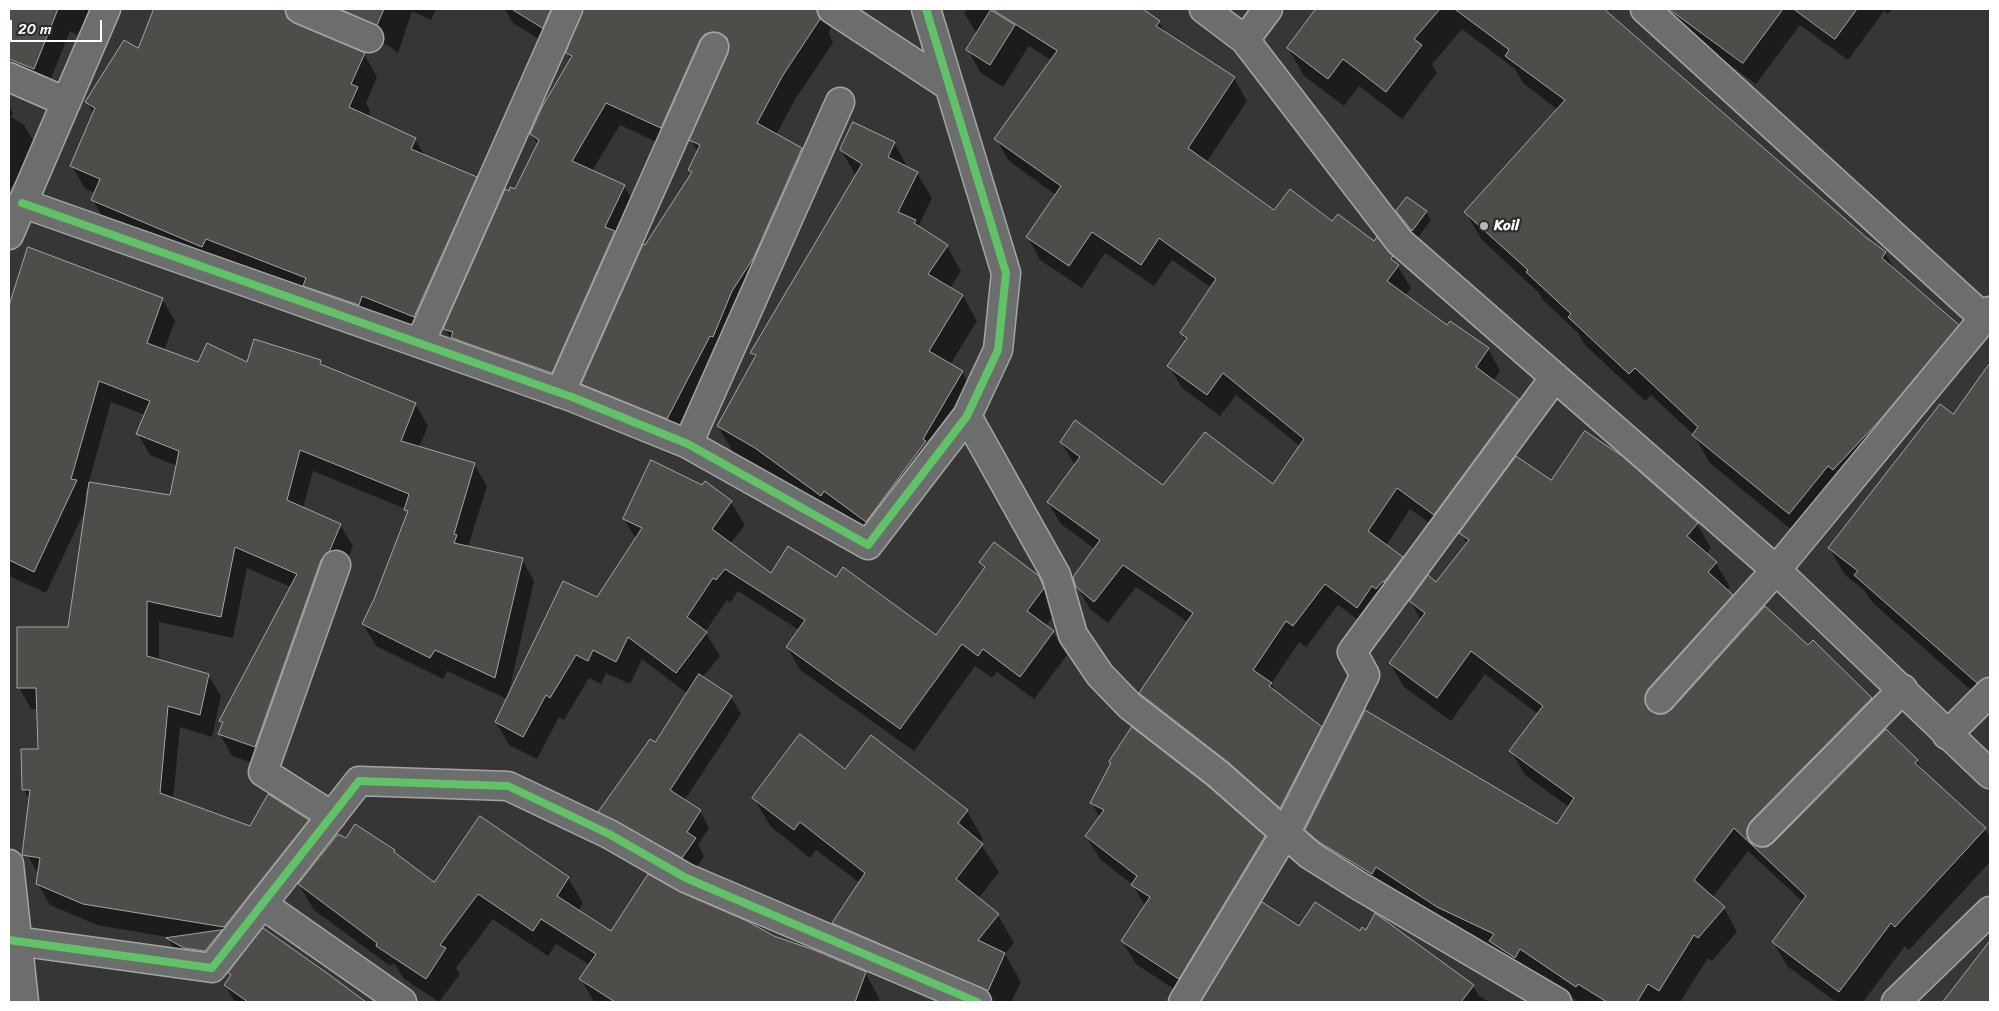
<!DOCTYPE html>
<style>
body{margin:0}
#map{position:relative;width:1999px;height:1011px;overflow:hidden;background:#363636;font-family:Sriracha,sans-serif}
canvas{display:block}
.frame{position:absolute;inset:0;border:10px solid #fff;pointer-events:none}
.scale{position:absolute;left:10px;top:20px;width:92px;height:22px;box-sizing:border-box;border:2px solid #fff;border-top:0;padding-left:6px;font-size:15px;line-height:18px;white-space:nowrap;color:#fff;-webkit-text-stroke:4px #2a2d2e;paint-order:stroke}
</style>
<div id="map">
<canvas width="1999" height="1011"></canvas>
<div class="frame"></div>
<div class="scale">20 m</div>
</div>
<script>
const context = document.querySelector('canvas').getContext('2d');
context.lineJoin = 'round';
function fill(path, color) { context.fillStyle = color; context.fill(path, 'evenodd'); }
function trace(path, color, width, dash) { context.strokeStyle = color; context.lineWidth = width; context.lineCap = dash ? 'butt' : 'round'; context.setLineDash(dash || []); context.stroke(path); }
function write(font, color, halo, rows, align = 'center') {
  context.font = font + ' Sriracha,sans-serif'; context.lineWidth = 4.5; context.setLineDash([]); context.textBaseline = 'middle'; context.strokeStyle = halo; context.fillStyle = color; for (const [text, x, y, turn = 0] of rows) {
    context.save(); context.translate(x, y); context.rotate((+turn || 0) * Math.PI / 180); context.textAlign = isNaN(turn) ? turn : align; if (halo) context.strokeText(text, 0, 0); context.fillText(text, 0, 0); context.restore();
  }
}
fill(new Path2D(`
 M9,9H94L77,35L70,31L46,91H9Z
 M155,9H436L431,20L412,11L398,53L389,46L320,17L304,19L298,26L364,54L377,77L366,103L370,111L368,117L415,139L425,156L476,178L489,201L428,339L106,223L93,200L95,193L85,189L72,166L94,114L87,102L138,50Z
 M505,9H858L853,16L832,23L829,33L833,43L796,98L776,135L802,149L815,172L680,441L596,407L583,384L646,247L692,174L689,170L698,153L691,140L729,55L718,57L674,150L620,125L592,171L624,186L637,209L565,396L458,352L445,329L509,192L515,191L538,145L531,134L571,60L567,52L582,16L572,19L556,50L513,23Z
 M967,9H1141L1159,22L1166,34L1234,78L1247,101L1206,163L1274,212L1332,223L1392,257L1411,288L1405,296L1447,327L1488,349L1500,371L1493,381L1518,400L1531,422L1447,536L1410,509L1386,546L1402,558L1415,580L1370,629L1338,605L1306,647L1299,642L1271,684L1278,694L1321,727L1334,750L1293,829L1153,715L1140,693L1188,622L1136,587L1108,623L1090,609L1077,586L1095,549L1061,524L1048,502L1075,465L1061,442L1163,487L1273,486L1300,446L1236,395L1220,416L1182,388L1169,366L1186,342L1182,333L1212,288L1172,260L1154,286L1105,253L1082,288L1040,260L1028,237L1056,195L1009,161L996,139L1052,61L1029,46L1003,87L980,72L968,50L977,34L964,13Z
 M1317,9H1602L1866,239L1885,253L1896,272L1958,325L1974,353L1894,449L1805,541L1710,463L1693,434L1651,395L1645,401L1585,345L1578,333L1543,300L1538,292L1482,240L1466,213L1558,110L1523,83L1515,69L1462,29L1432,64L1437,73L1402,119L1359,86L1344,106L1304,76L1288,48Z
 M1653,9H1892L1888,14L1884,11L1848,60L1800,25L1756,84Z
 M9,106L13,113L11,117L24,125L37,147L9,191Z
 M894,143L908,168L917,173L932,198L918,227L947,246L961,271L950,288L963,296L977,321L950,365L962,372L977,398L881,546L836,520L771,473L733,452L718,426L755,358L752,353L856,176L841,150Z
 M1398,211L1426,212L1431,220L1417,239Z
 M29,249L162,299L175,321L164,351L198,364L320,361L324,367L415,404L428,426L419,447L474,464L487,486L468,547L522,560L534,581L509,692L598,599L636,539L624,519L702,487L705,483L731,502L745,525L730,544L771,575L836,578L936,636L985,570L981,562L1038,577L1056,612L1046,626L1053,632L1067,655L1034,699L997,672L992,678L975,666L914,751L800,670L787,647L799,630L738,591L730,603L727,600L705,632L720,656L702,678L731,697L741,714L684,801L700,811L709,828L698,845L704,856L692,874L609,828L600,812L655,744L688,694L642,659L630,684L606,673L601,684L589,678L564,720L559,717L537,759L509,745L496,722L507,699L447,671L443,679L376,646L363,624L375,600L408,514L406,509L313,471L303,508L340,525L353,546L268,768L232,756L220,734L223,725L221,721L291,587L247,568L233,638L159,622V661L208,675L221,696L212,737L180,727L173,799L250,827L308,821L320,842L215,968L177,955L167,937L97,925L50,905L38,884L39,875L28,856L30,800L24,790L40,750L38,709H31L19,687L69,628L86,508L46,593L9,576V309ZM111,402L145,415L138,434L150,455L177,466L171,496L88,502L85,496Z
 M1990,362V707L1872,602L1864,590L1845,575L1829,548L1953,416L1988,369L1986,366Z
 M1621,457L1697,524L1711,548L1706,554L1716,563L1730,587L1726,591L1745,619L1660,715H1666L1808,647L1871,699L1885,723L1762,848H1767L1917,761L1925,774L1985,829L1990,838V862L1909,950L1905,946L1863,1002H1836L1787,966L1773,942L1803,902L1748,851L1712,898L1724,908L1737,932L1712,961L1708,958L1680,1002H1579L1534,972L1528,981L1320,853L1306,830L1557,825L1569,807L1525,775L1511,751L1538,714L1485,674L1451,721L1404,687L1390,663L1421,620L1410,601L1437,583L1467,544L1461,533L1551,482Z
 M845,771L967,811L983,839L980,843L999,872L978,899L998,915L1014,943L1005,954L1021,982L1011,1002H967L849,951L833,923L860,883L816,850L810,858L770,826L754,798Z
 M1092,803L1264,837L1277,860L1192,1001L1136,964L1122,941L1145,906L1133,885L1100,859L1086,836L1100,818Z
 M480,818L568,878L583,903L578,911L612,932L679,894L774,937L865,972L879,998L878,1002H594L581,979L590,965L556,944L548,956L493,919L456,968L460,974L439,1002L404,979L394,963L390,966L314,910L299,884L346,840L394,851L397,856L434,884Z
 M1262,904L1299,928L1360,933L1473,986L1478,995L1489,1002H1203Z
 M1978,959L1990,969V1002H1947Z
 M229,974L344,998L340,1002H235L225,985L231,976Z`), '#0007');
const building = new Path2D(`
 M9,9H58L34,69L9,59Z
 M154,9H285L287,18L294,23L365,53L351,84L358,87L349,107L416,138L411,149L477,177L414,317L362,296L359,305L303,286L306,278L206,239L202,247L91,200L100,179L70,166L95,108L85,102L124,40L138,48Z
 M340,9H384L377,25Z
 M512,9H551L543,28Z
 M583,9H816L820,19L783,75L757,123L802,148L754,257L732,291L713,337L710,336L667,419L581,384L643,244L645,245L692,172L688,170L700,145L689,140L728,53L729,45L727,38L720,33L712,32L705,34L700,40L661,128L606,103L572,161L625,185L605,227L615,231L552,373L463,342L451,337L453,332L443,329L505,189L509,191L510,187L515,189L539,140L530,134L542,107L572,56L566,53Z
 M992,9H1143L1160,21L1156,26L1235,77L1188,148L1274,210L1290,189L1332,221L1338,214L1374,241L1377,237L1393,256L1391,259L1399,265L1387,281L1447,325L1450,321L1489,348L1476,367L1519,399L1434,515L1397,488L1368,531L1403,557L1384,582L1383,581L1376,589L1372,586L1357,608L1325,584L1293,626L1286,621L1253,670L1272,683L1269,686L1322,727L1280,808L1228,762L1139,693L1193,613L1123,565L1094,602L1076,587L1073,577L1100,540L1047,502L1080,457L1060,442L1075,420L1163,485L1205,432L1273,484L1304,439L1223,373L1207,395L1167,366L1187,338L1180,333L1216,279L1159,238L1141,265L1092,232L1069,266L1026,237L1061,186L994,139L1057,51Z
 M1316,9H1440L1414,39L1422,45L1386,92L1343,59L1328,79L1287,48Z
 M1455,9H1604L1867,238L1886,252L1882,258L1959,325L1879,421L1833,470L1828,466L1789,514L1692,435L1698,427L1635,368L1629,374L1568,317L1571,314L1526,272L1528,270L1464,212L1565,100L1505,56L1509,50Z
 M1669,9H1783L1743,63Z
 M1794,9H1857L1835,39Z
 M991,10L1015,25L990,65L966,50Z
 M853,122L895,142L888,157L918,172L898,212L916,220L914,223L948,245L928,274L963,295L929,351L963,371L923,439L926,441L866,522L824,491L821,496L755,448L717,426L756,355L750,353L862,164L840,150Z
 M1407,197L1427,211L1412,231L1396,211Z
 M28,247L163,298L147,343L198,362L207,343L247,362L254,339L321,360L320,364L416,403L401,441L475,463L454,534L457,535L454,543L523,558L495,678L435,650L430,658L362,624L374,599L408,511L404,510L409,494L300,450L287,500L341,524L329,552L321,560L255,747L218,734L223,722L219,721L297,574L235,547L221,617L147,601V656L209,674L200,715L168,706L160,793L250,826L268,794L309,820L224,927L83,904L36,884L40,858L22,855L30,790H22L21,749H38L36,688H17V627H68L89,482L170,495L179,451L136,434L150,401L99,381L71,479L77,480L34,572L9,560V306Z
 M1990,363V677L1977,683L1854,575L1858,571L1828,548L1940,404L1953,414Z
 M1585,431L1622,456L1698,523L1687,536L1717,562L1708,572L1733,595L1648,689L1645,696V703L1649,710L1657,714H1665L1672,709L1765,606L1808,645L1813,640L1872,698L1751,821L1747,829V837L1751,843L1759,847H1767L1773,843L1886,729L1918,760L1915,763L1986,828L1895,927L1891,923L1839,992L1772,942L1806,896L1734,828L1694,880L1725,907L1698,938L1694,935L1659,991L1648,984L1637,1002H1607L1578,984L1576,987L1520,949L1515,958L1489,941L1494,934L1437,907L1376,867L1372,874L1319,842L1305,830L1365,710L1557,824L1574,798L1509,751L1543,706L1471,651L1437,698L1389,663L1425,613L1409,601L1428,575L1436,582L1469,540L1459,533L1516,456L1551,480Z
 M651,460L702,485L705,481L732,501L712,529L771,573L788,546L836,577L843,567L936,635L985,567L979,562L994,542L1039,576L1044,588L1027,611L1054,631L1020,677L983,649L978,656L962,644L900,729L786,647L805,620L725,569L716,580L713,578L687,617L707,632L676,673L628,637L616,662L593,650L588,661L576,655L550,698L546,695L523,737L495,722L563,581L597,597L642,528L623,519Z
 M699,674L732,696L670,790L701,810L687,832L696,838L682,858L598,812L650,739L655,742Z
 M1132,727L1208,786L1265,836L1179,979L1121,941L1150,897L1131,885L1137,876L1085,836L1104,810L1090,803L1111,763L1109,762Z
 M800,734L845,769L871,735L968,810L958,823L983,844L956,879L999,914L978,940L1005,953L988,991L832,923L865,873L800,822L794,830L752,798Z
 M480,816L569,877L557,896L611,931L648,874L680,892L747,921L774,936L814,950L866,972L855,1002H615L579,979L596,954L541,919L533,931L478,894L440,945L446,948L426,979L376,946L377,943L298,884L338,834L346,838L355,824L395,850L394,852L434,882Z
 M1262,902L1299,926L1315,902L1360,931L1362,927L1366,930L1375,913L1474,985L1461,1002H1201Z
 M263,928L327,973L366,1002H248L224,985L231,975L228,973Z
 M222,930L205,951L184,948L166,938Z
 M1990,941V1002H1943Z`);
fill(building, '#4f4d4a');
trace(building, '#a5a5a5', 1);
const street = new Path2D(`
 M300,9L369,38
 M832,9L949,86
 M1204,9L1245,40L1400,242L1776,570L1990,774
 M1645,9L1984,318
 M1245,40L1268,9
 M9,77L66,102
 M22,203L572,397L688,444L868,545L967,416L998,350L1006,273L926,9
 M420,343L568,9
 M560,393L714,47
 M967,416L1056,575L1073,635L1100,675L1130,706L1218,774L1310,855L1356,884L1557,1002
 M688,444L840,102
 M1660,699L1776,570L1990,311
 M1947,735L1990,692
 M332,816L263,772L336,565
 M1762,832L1903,689
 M262,904L402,1002
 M9,940L212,968L359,781L508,786L609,834L686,878L977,1002
 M1183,1002L1286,832L1365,675L1352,652L1555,377
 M1896,1002L1990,911`);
const secondary = new Path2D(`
 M9,235L106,9
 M9,864L24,1002`);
trace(street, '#a5a5a5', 31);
trace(secondary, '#a5a5a5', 31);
trace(street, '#6c6d6d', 28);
trace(secondary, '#6c6d6d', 28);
trace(new Path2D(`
 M22,203L572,397L688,444L868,545L967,416L998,350L1006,273L926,9
 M9,940L212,968L359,781L508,786L609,834L686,878L977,1002`), '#61c268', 8);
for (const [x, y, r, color] of [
 [1484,226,5,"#b9b9b9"]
]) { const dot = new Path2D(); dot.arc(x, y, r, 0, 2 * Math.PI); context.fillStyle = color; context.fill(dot); trace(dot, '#2a2d2e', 2); }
write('bold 15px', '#fff', '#2a2d2e', [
 ["Koil",1494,226]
], 'left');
</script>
